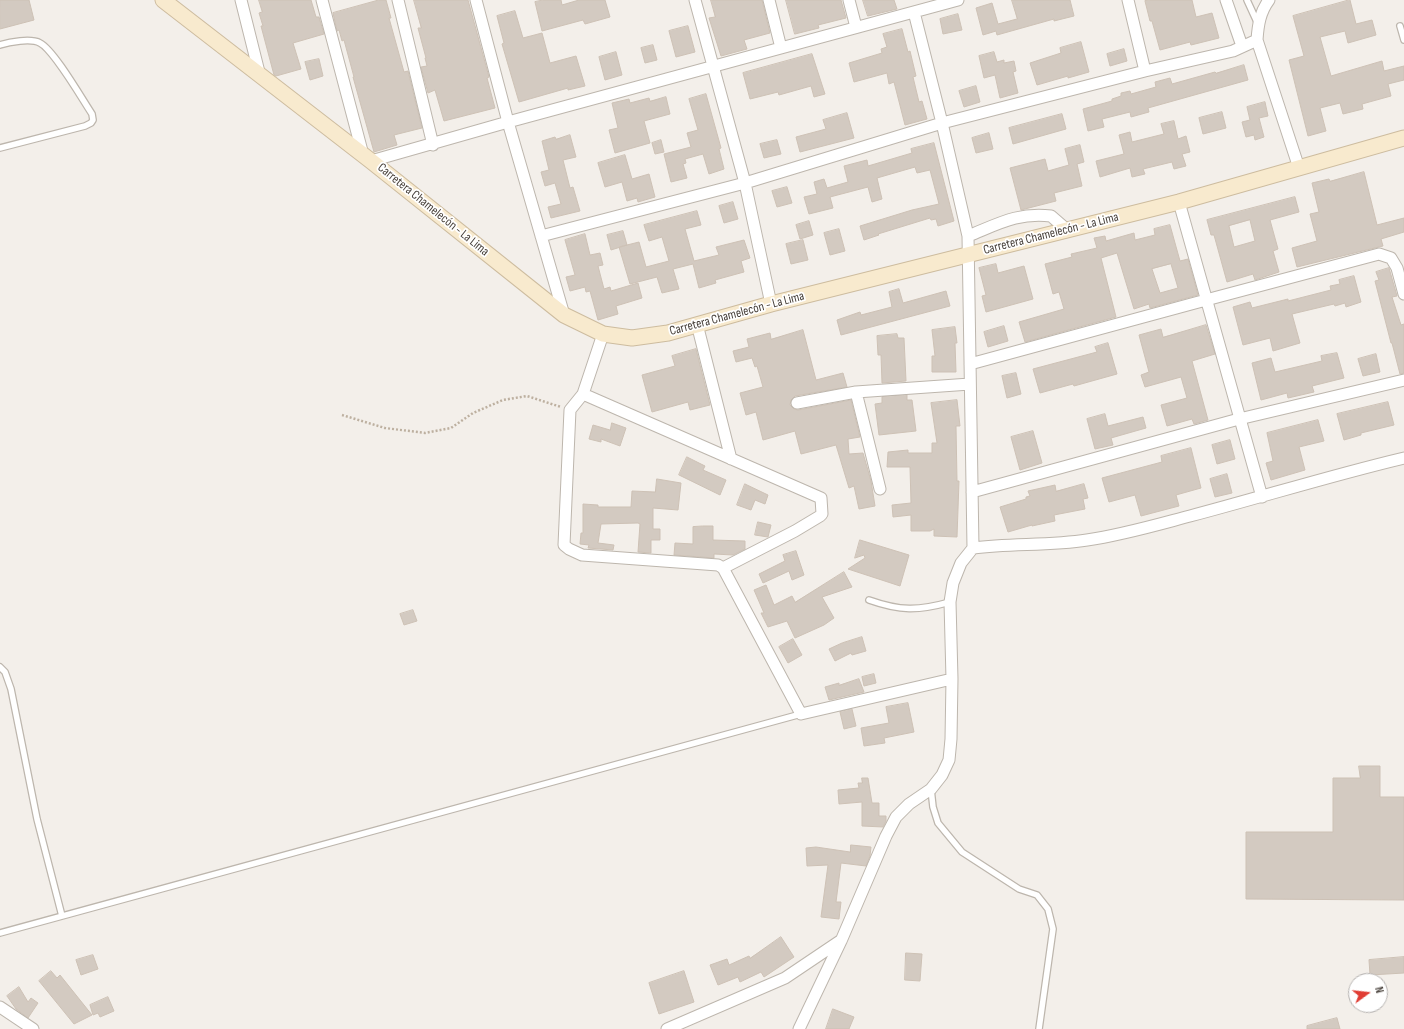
<!DOCTYPE html>
<meta charset="utf-8">
<style>
body{margin:0}
#map{position:relative;width:1404px;height:1029px;overflow:hidden;background:#f3efea;font-family:"Sofia Sans Condensed",sans-serif}
canvas{display:block}
.north{position:absolute;left:1348px;top:973px;width:40px;height:40px;box-sizing:border-box;background:#fff;border:1px solid #b5b2b0;border-radius:50%;rotate:75deg;font-size:11px;font-weight:700;line-height:16px;text-align:center;color:#463f39}
.north::after{content:'';display:block;margin:auto;width:14px;height:18px;background:#e03d34;clip-path:polygon(50% 0,100% 100%,50% 72%,0 100%)}
</style>
<div id="map">
<canvas width="1404" height="1029"></canvas>
<div class="north">N</div>
</div>
<script>
const context = document.querySelector('canvas').getContext('2d');
context.lineJoin = 'round';
function fill(path, color) { context.fillStyle = color; context.fill(path, 'evenodd'); }
function trace(path, color, width, dash) { context.strokeStyle = color; context.lineWidth = width; context.lineCap = dash ? 'butt' : 'round'; context.setLineDash(dash || []); context.stroke(path); }
function write(font, color, halo, rows, align = 'center') {
  context.font = font + ' "Sofia Sans Condensed",sans-serif'; context.lineWidth = 3.5; context.setLineDash([]); context.textBaseline = 'middle'; context.strokeStyle = halo; context.fillStyle = color; for (const [text, x, y, turn = 0] of rows) {
    context.save(); context.translate(x, y); context.rotate((+turn || 0) * Math.PI / 180); context.textAlign = isNaN(turn) ? turn : align; if (halo) context.strokeText(text, 0, 0); context.fillText(text, 0, 0); context.restore();
  }
}
const building = new Path2D(`
 M0,0H29L34,20L0,29Z
 M259,0H311L316,17H319L324,34L293,43L301,69L276,76L274,75L261,26H263L259,13L262,12Z
 M379,0H386L391,18H389L404,72L408,71L422,128L394,135L397,145L374,152L353,77H354L344,40L342,41L339,30L337,31L333,13Z
 M414,0H468L489,77L487,78L495,108L444,121L435,90L428,93L421,67L427,66L425,58H426L418,28H421Z
 M543,0H561L562,5L579,0H605L610,17L585,24L583,20L542,31L535,2Z
 M711,0H762L770,33L744,40L747,49L721,56L709,18L715,17Z
 M786,0H841L846,18L818,25L819,28L795,34Z
 M863,0H894L897,9L868,16Z
 M1012,0H1070L1074,16L1054,21V19L997,35L996,31L983,35L976,8L992,3L998,24L1017,19Z
 M1150,0H1192L1196,17L1212,13L1219,38L1191,45L1190,42L1160,50L1152,21H1150L1145,1Z
 M1350,0L1356,24L1372,20L1376,35L1348,43L1345,31L1320,37L1331,76L1382,61L1384,71L1404,66V80L1388,84L1391,96L1362,104L1363,109L1343,114L1340,103L1320,108L1326,131L1308,136L1289,60L1304,56L1293,16Z
 M515,11L523,38L542,33L550,63L576,56L585,86L568,90V88L519,102L502,44L504,43L497,16Z
 M958,14L962,30L943,34L940,19Z
 M688,26L695,52L676,57L669,31Z
 M902,29L908,52L910,51L916,76L913,77L919,102L922,101L927,119L905,125L894,82L889,84L887,73L854,82L849,63L882,53L881,49L887,47L883,34Z
 M1081,42L1089,72L1068,78V76L1037,85L1030,63L1061,53L1060,48Z
 M653,45L657,60L645,63L641,48Z
 M1124,49L1127,61L1110,66L1107,54Z
 M616,52L622,75L605,80L599,57Z
 M994,52L997,62L1004,60V63L1014,61L1016,71L1013,72L1018,93L1000,98L995,75L984,78L979,56Z
 M812,54L825,94L814,97L811,86L779,95L778,92L750,99L743,73Z
 M319,59L323,76L310,80L305,62Z
 M1244,65L1248,80L1148,108L1149,112L1131,117L1130,112L1102,119L1104,127L1088,131L1083,109L1112,101V99L1121,96V93L1130,91L1131,94L1156,87L1155,82L1170,78L1172,84L1215,72L1216,73Z
 M976,86L980,102L964,107L959,91Z
 M706,94L721,148L719,149L724,169L709,174L703,154L685,159L686,163L683,164L687,178L671,182L664,154L691,147L687,133L698,130L689,99Z
 M666,97L670,114L644,121L650,143L615,153L609,130L618,128L612,103L629,99L630,103L649,98L650,101Z
 M1265,102L1268,116L1259,118L1264,137L1255,140L1254,135L1246,137L1242,122L1250,120L1247,107Z
 M1222,112L1226,128L1203,134L1199,118Z
 M847,113L854,138L800,152L796,137L826,129L823,120Z
 M1062,114L1066,129L1013,144L1009,128Z
 M1174,121L1178,139L1186,136L1190,152L1182,154L1186,166L1174,169L1172,162L1143,169L1145,174L1132,177L1130,168L1100,177L1096,161L1124,154L1119,135L1130,132L1132,142L1164,134L1161,124Z
 M989,133L993,149L976,153L972,138Z
 M570,135L576,157L563,160L570,188L573,187L580,211L551,218L548,207L561,204L555,183L545,186L541,172L549,170L542,141L555,137L556,139Z
 M661,140L664,152L655,154L652,143Z
 M777,140L781,154L764,158L760,144Z
 M934,143L954,221L938,226L936,219L931,220L930,218L878,234L879,235L864,240L860,226L912,210L939,204L930,170L917,173L915,167L877,178L882,199L872,202L868,187L830,197L833,208L809,214L804,197L817,194L814,182L824,179L827,188L848,182L844,166L867,160L868,166L912,153L911,149Z
 M1080,145L1084,162L1077,164L1082,186L1054,193L1056,201L1021,210L1010,168L1045,159L1048,171L1069,165L1065,149Z
 M625,155L632,179L649,174L655,197L638,202L637,198L627,201L622,182L605,187L598,163Z
 M1364,172L1377,225L1404,218V232L1381,239L1383,246L1297,267L1292,248L1317,241L1310,214L1319,212L1312,183L1329,179L1330,181Z
 M787,187L792,203L777,207L772,191Z
 M1295,197L1299,212L1270,220L1278,249L1273,251L1279,272L1255,280L1253,274L1227,282L1214,235H1211L1207,220ZM1250,220L1255,241L1234,247L1229,226Z
 M733,202L738,219L724,223L719,206Z
 M697,211L701,225L685,229L694,261L719,255L716,247L744,240L750,258L741,261L744,272L715,280L716,283L699,288L693,264L673,269L679,289L662,293L657,277L630,284L619,247L639,242L646,267L669,261L662,237L649,241L644,225Z
 M809,221L813,235L800,239L796,225Z
 M1170,225L1180,261L1188,259L1198,295L1150,308L1149,304L1134,309L1117,253L1101,258L1116,317L1025,342L1019,322L1064,309L1059,292L1053,294L1045,264L1072,257L1071,254L1097,248L1094,238L1105,236L1106,241L1134,233L1135,240L1155,235L1154,229ZM1171,264L1178,288L1160,293L1152,269Z
 M839,229L845,251L830,255L824,233Z
 M623,231L627,245L611,250L607,235Z
 M585,234L590,255L600,253L603,265L598,266L604,289L610,287L611,291L638,283L642,298L616,306L618,314L598,320L590,291L586,292L585,287L570,291L566,277L575,275L565,240Z
 M803,240L808,260L791,264L786,244Z
 M996,264L998,273L1024,266L1033,299L986,312L982,296L986,295L979,268Z
 M1389,268L1397,296L1392,297L1401,325L1404,324V373L1400,374L1392,343H1391L1375,281L1379,280L1376,272Z
 M1354,276L1361,302L1346,307L1345,303L1335,306L1334,304L1292,314L1300,343L1273,351L1270,338L1243,345L1233,307L1250,302L1252,308L1288,299V301L1331,290L1330,286L1340,284L1339,280Z
 M899,289L903,303L946,291L950,306L841,335L837,320L860,312L861,315L892,307L889,292Z
 M1206,325L1215,354L1192,361L1208,420L1194,424L1192,419L1167,426L1161,405L1187,398L1181,377L1145,387L1141,375L1149,372L1139,335L1161,329L1163,337Z
 M1004,326L1008,341L988,347L984,332Z
 M955,327L957,343H955L956,372H932V356H935L932,330Z
 M803,330L816,380L843,373L847,387L795,396L791,400L790,405L794,409L798,410L851,400L860,437L848,439L849,454L863,453L871,481L875,506L859,509L854,486L849,488L836,445L801,454L795,431L763,440L756,412L746,415L740,393L763,387L757,366L755,367L752,358L736,362L733,351L749,347L747,339L770,333L771,339Z
 M897,334L898,338H904L906,381L882,383L881,355H878L877,336Z
 M1108,343L1117,374L1074,386L1073,384L1040,393L1033,369L1097,352L1095,347Z
 M696,349L710,405L690,410L688,402L652,412L642,375L675,366L672,356Z
 M1337,353L1344,378L1312,386L1314,392L1288,398L1287,393L1261,400L1252,363L1271,358L1275,372L1322,361L1321,356Z
 M1376,354L1380,372L1363,376L1358,359Z
 M1016,373L1021,394L1007,398L1002,376Z
 M907,395V400H912L916,431L879,435L875,404L882,403V397Z
 M957,400L960,426H956L957,481H959L957,537L934,536V529L930,531H911V515L893,517L892,505L911,503L910,467H887L888,452L908,450V453H932V443H937L931,403Z
 M1388,402L1394,425L1361,433V435L1344,440L1337,414Z
 M1105,414L1108,426L1143,417L1146,428L1111,438L1113,445L1095,449L1087,419Z
 M1318,420L1324,441L1299,447L1305,470L1271,480L1266,463L1273,461L1267,433Z
 M612,423L626,428L620,446L601,439V442L589,439L593,425L610,430Z
 M1033,431L1042,463L1020,470L1011,437Z
 M1230,440L1235,459L1217,464L1212,445Z
 M1191,448L1201,488L1176,495L1179,506L1141,516L1135,495L1109,502L1102,478L1162,462L1161,456Z
 M687,457L705,466L703,470L726,480L720,495L679,475Z
 M1227,474L1232,493L1215,497L1210,479Z
 M657,479L681,483L678,510L653,508V529H660V540H651V553L638,552L640,524L638,523L601,524L598,543L614,545L613,550L588,548L589,545L580,544L581,533H583V504L598,505V507H631L632,491L655,492Z
 M745,484L768,495L765,504L755,500L751,510L737,505Z
 M1084,484L1088,498L1083,499L1085,509L1054,515L1055,521L1032,526V525L1008,532L1000,507L1026,499V497L1030,496L1028,491L1055,485L1056,491Z
 M758,522L771,525L768,537L755,535Z
 M703,526H713V540L745,541V549L733,555L714,554V558L674,555L675,543L693,544V527Z
 M860,540L909,555L900,586L848,569L865,558L864,555L855,558Z
 M796,551L804,575L792,580L789,571L763,583L759,574L785,561L783,555Z
 M844,572L852,587L822,597L834,618L824,625L795,638L787,621L768,627L761,613H764L754,590L766,585L774,605L792,596L795,602Z
 M413,610L417,621L404,625L400,614Z
 M862,637L866,651L852,655L851,653L835,661L829,649L842,643Z
 M793,639L802,655L788,663L779,647Z
 M874,674L876,683L864,686L862,677Z
 M859,679L864,692L829,700L825,687L839,683V685Z
 M908,703L914,732L884,738L885,743L864,746L861,728L889,723L886,707Z
 M852,709L856,726L844,729L840,712Z
 M1359,766H1380V797H1404V900L1246,899V832H1333V778H1360Z
 M862,778H868L872,803H879V816H886V821L883,827L862,826V802L839,804L838,790L859,788L858,783H862Z
 M851,845L871,847L870,856L866,866L841,863L836,902H841L839,919L821,917L828,865L807,866L806,848L816,847L850,852Z
 M781,937L794,957L764,977L761,972L740,982L738,977L718,985L710,965L727,959L729,965L749,956L750,958Z
 M906,953L922,954L920,981L905,980Z
 M93,955L98,969L81,975L76,960Z
 M1404,957V973L1370,975L1369,960Z
 M51,971L57,978L60,975L92,1015L74,1024L39,981Z
 M684,971L694,1002L659,1014L649,983Z
 M19,987L28,1002L31,998L38,1003L28,1018L16,1009L7,996Z
 M108,997L114,1011L100,1017L98,1013L93,1015L90,1005Z
 M833,1009L854,1017L849,1029H826Z
 M1337,1018L1340,1029H1307V1026Z`);
fill(building, '#d3cac1');
trace(building, '#cdc1b5', 1);
const lane = new Path2D(`
 M1247,0L1258,24
 M1400,26L1404,40
 M0,45C9,42 31,38 40,43C54,50 82,99 92,114L93,120L91,123L85,126L0,148
 M869,600C900,611 918,611 950,602
 M0,667L5,672L11,689L37,819L62,916
 M931,789L933,807L938,823L962,852L1019,889L1037,895L1048,909L1053,929L1039,1029
 M0,933L801,714`);
const street = new Path2D(`
 M241,0L260,76
 M322,0L363,155
 M398,0L433,145
 M476,0L508,122L564,315
 M695,0L745,183L771,304
 M769,0L781,48
 M849,0L856,27
 M1128,0L1145,71
 M1226,0L1242,46
 M1269,0C1260,12 1258,25 1257,40L1299,168
 M371,161L508,122L958,0
 M1179,202L1262,497
 M541,236L745,183L942,123L1145,71L1233,51L1257,40
 M968,236C998,224 1018,212 1051,216L1066,229
 M697,324L731,459
 M603,334L583,394L570,410L564,545L569,549L582,555L718,565L723,568L801,714L952,679
 M970,364L1206,300L1379,254L1391,258L1397,268L1404,294
 M856,392L880,489
 M583,394L821,498L822,514L820,516L795,531L723,568
 M797,403L856,392L970,384
 M972,492L1239,419L1404,380
 M973,548C1011,543 1049,546 1087,540C1122,535 1156,525 1190,516C1262,497 1332,475 1404,458
 M0,1007L33,1029
 M667,1029L785,978L840,941
 M799,1029L841,941L886,836L896,817L909,804L931,789L942,775L949,760L951,739L952,679L950,602L953,583L961,563L973,548L968,236L942,123L914,12`);
const secondary = new Path2D(`
 M163,0L371,161L564,315L603,334L632,338L668,333L771,304L1179,202L1404,138`);
trace(lane, '#bdb6ad', 8);
trace(street, '#bdb6ad', 13);
trace(secondary, '#cdbc9f', 17);
trace(new Path2D(`
 M342,415L385,428L425,433L451,428L473,413L503,400L527,396L561,407`), '#bdb0a0', 2.5, [2, 2]);
trace(lane, '#fff', 5.5);
trace(street, '#fff', 11);
trace(secondary, '#f8eace', 15);
write('13px', '#463f39', '#fff', [
 ["Carretera Chamelecón - La Lima",433,210,39],
 ["Carretera Chamelecón - La Lima",1051,234,-14],
 ["Carretera Chamelecón - La Lima",737,314,-15]
]);
</script>
